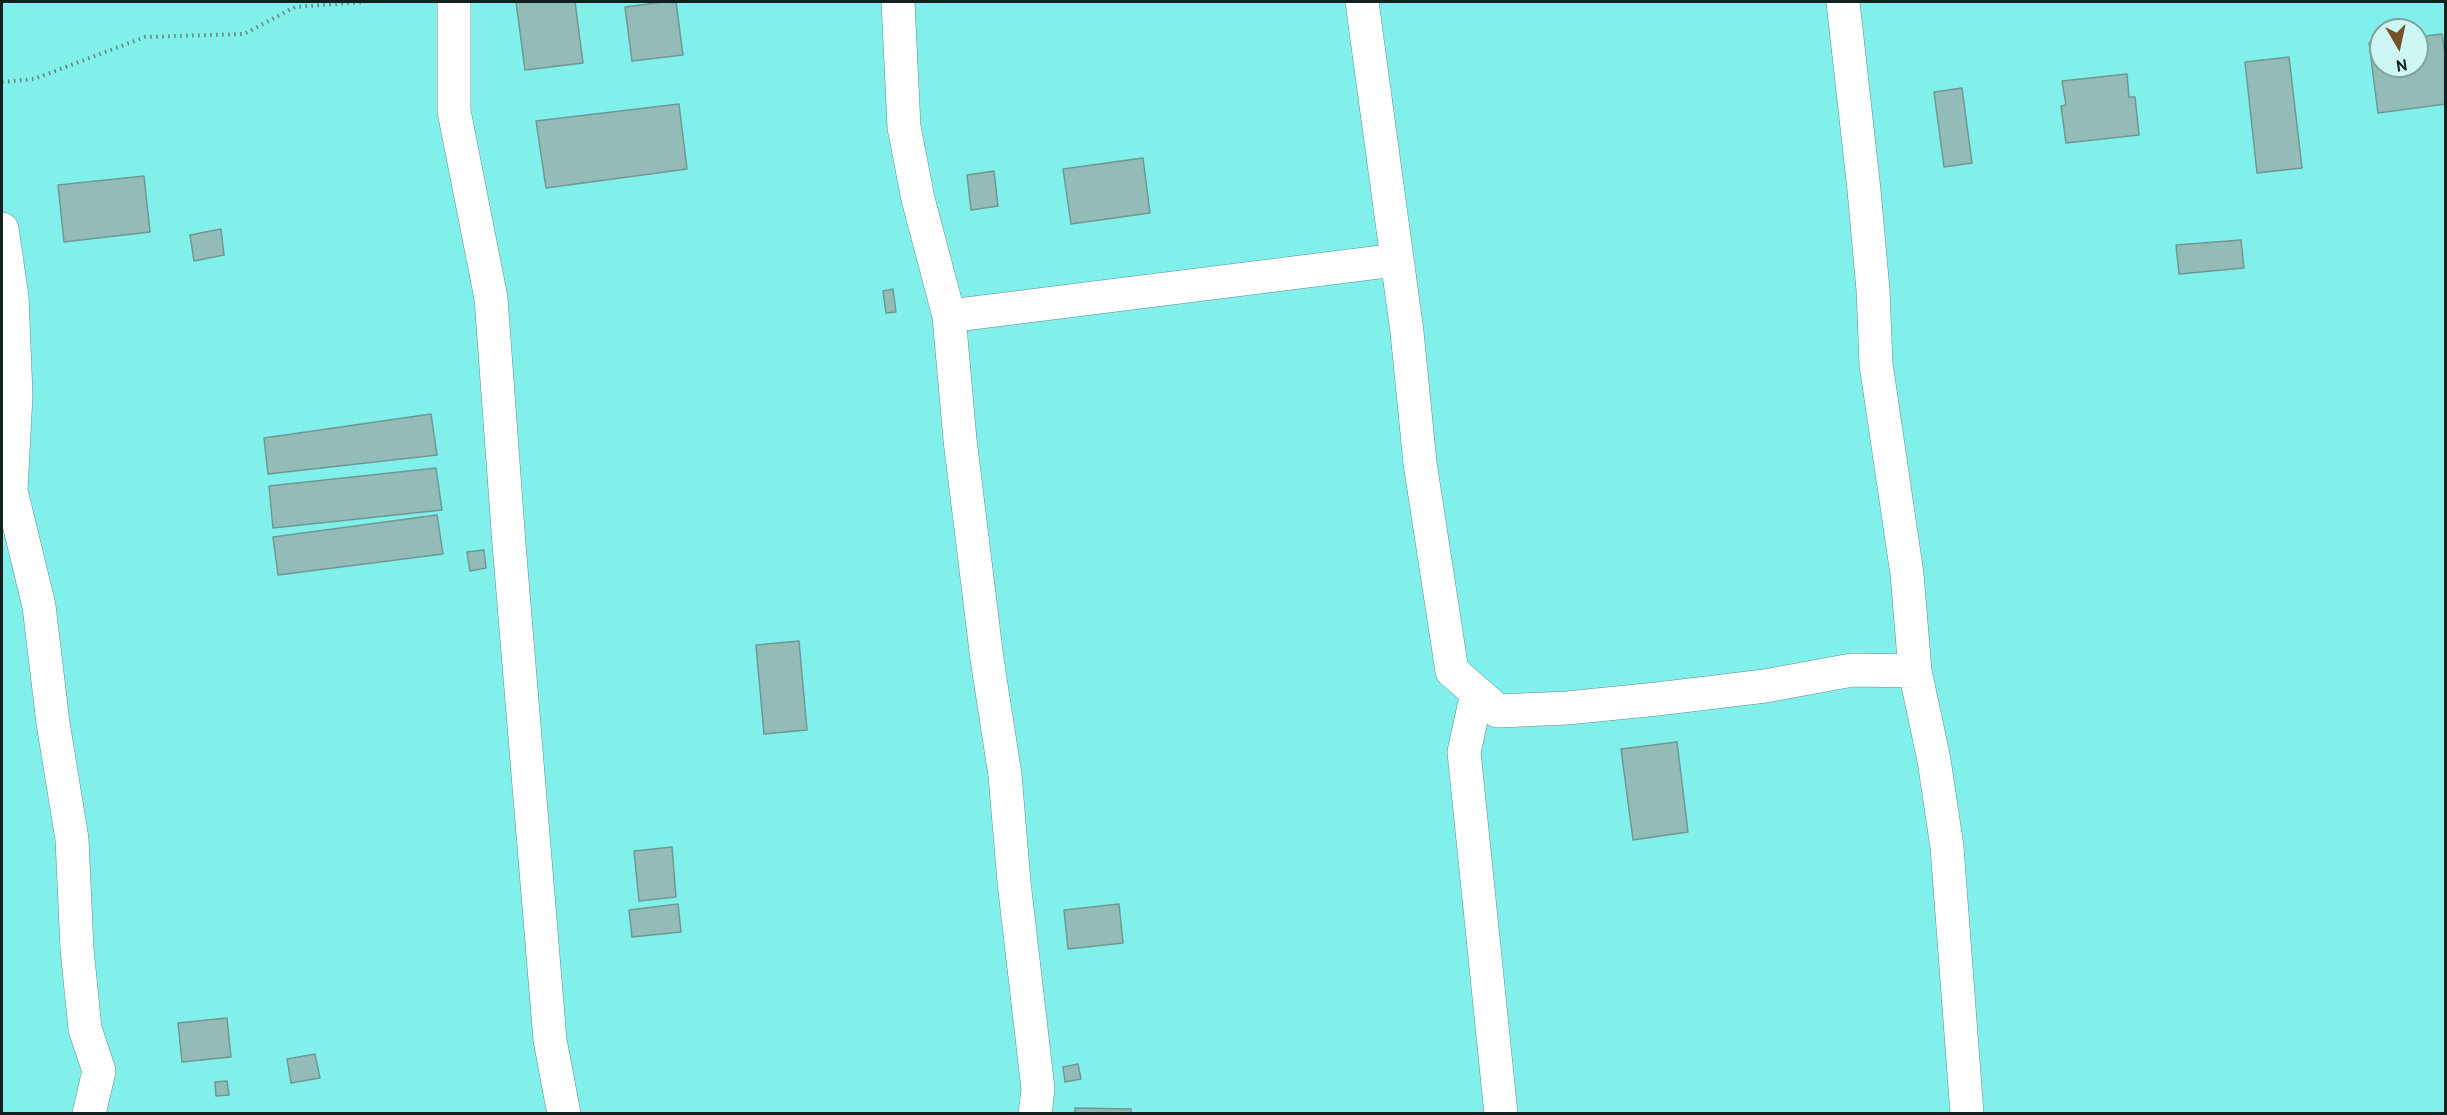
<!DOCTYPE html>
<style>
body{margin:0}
#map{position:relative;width:2447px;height:1115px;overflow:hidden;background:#ccf7f4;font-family:Overpass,sans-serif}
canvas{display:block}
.frame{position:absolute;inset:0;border:3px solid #112120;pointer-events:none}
.north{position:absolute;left:2369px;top:18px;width:60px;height:60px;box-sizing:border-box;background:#ccf7f4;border:2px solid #81a19f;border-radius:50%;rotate:171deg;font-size:16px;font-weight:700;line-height:24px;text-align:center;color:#112120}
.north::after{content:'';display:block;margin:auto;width:21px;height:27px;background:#745129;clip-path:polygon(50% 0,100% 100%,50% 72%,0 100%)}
</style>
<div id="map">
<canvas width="2447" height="1115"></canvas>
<div class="frame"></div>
<div class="north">N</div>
</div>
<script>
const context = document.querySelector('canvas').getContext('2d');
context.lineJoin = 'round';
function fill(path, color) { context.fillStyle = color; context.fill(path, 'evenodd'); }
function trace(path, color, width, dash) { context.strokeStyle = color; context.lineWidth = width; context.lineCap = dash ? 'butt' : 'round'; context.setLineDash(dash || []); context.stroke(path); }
fill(new Path2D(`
 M2,2H2445V1113H2ZM2381,30H2417V66H2381Z`), '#81f0eb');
const building = new Path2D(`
 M516,2H575L583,63L525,70Z
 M663,2H676L683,55L632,61L625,7Z
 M2442,34L2446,63V104L2378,113L2369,43L2381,42V66H2417V37Z
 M2289,57L2302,168L2257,173L2245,62Z
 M2127,74L2129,97H2135L2139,135L2066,143L2061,106L2066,105L2062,81Z
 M1962,88L1972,163L1944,167L1934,92Z
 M679,104L687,169L546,188L536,121Z
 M1143,158L1150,213L1071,224L1063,169Z
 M994,171L998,206L971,210L967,175Z
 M144,176L150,232L64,242L58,185Z
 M221,229L224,255L194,261L190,235Z
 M2241,240L2244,268L2179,274L2176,245Z
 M893,289L896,312L886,313L883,291Z
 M431,414L437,455L268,474L264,438Z
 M436,468L442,510L273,528L269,486Z
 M437,515L443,554L278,575L273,537Z
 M484,550L486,568L470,571L467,552Z
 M799,641L807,730L764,734L756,645Z
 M1677,742L1688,832L1633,840L1621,749Z
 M672,847L676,897L639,901L634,851Z
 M678,904L681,932L632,937L629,910Z
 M1119,904L1123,943L1068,949L1064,910Z
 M227,1018L231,1057L182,1062L178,1023Z
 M315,1054L320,1078L291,1083L287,1059Z
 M1078,1064L1081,1079L1065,1082L1063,1067Z
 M227,1081L229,1095L216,1096L215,1082Z
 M1075,1108L1131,1109V1114H1075Z`);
fill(building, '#93bcb9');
trace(building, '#6f9895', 1.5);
const minor = new Path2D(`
 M454,2V111L491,298L509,544L550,1040L564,1114
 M898,2L904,127L918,199L949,316L960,440L987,659L1005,775L1014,882L1038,1089L1035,1114
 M1362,2L1407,332L1420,463L1452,671L1498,711L1567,708L1657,699L1765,686L1852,670L1915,671L1934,760L1947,847L1967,1114
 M1843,2L1864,190L1873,290L1876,364L1907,574L1915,671
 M2,229L12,297L16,395L11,491L39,606L53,723L72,839L77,949L85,1029L99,1071L89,1114
 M949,316L1396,260
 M1477,693L1464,752L1501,1114`);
trace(minor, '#648c8a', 34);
trace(new Path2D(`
 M2,82L34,79L145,37L244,34L295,7L363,2`), '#678381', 4, [1.5, 4.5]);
trace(minor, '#fff', 33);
</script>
